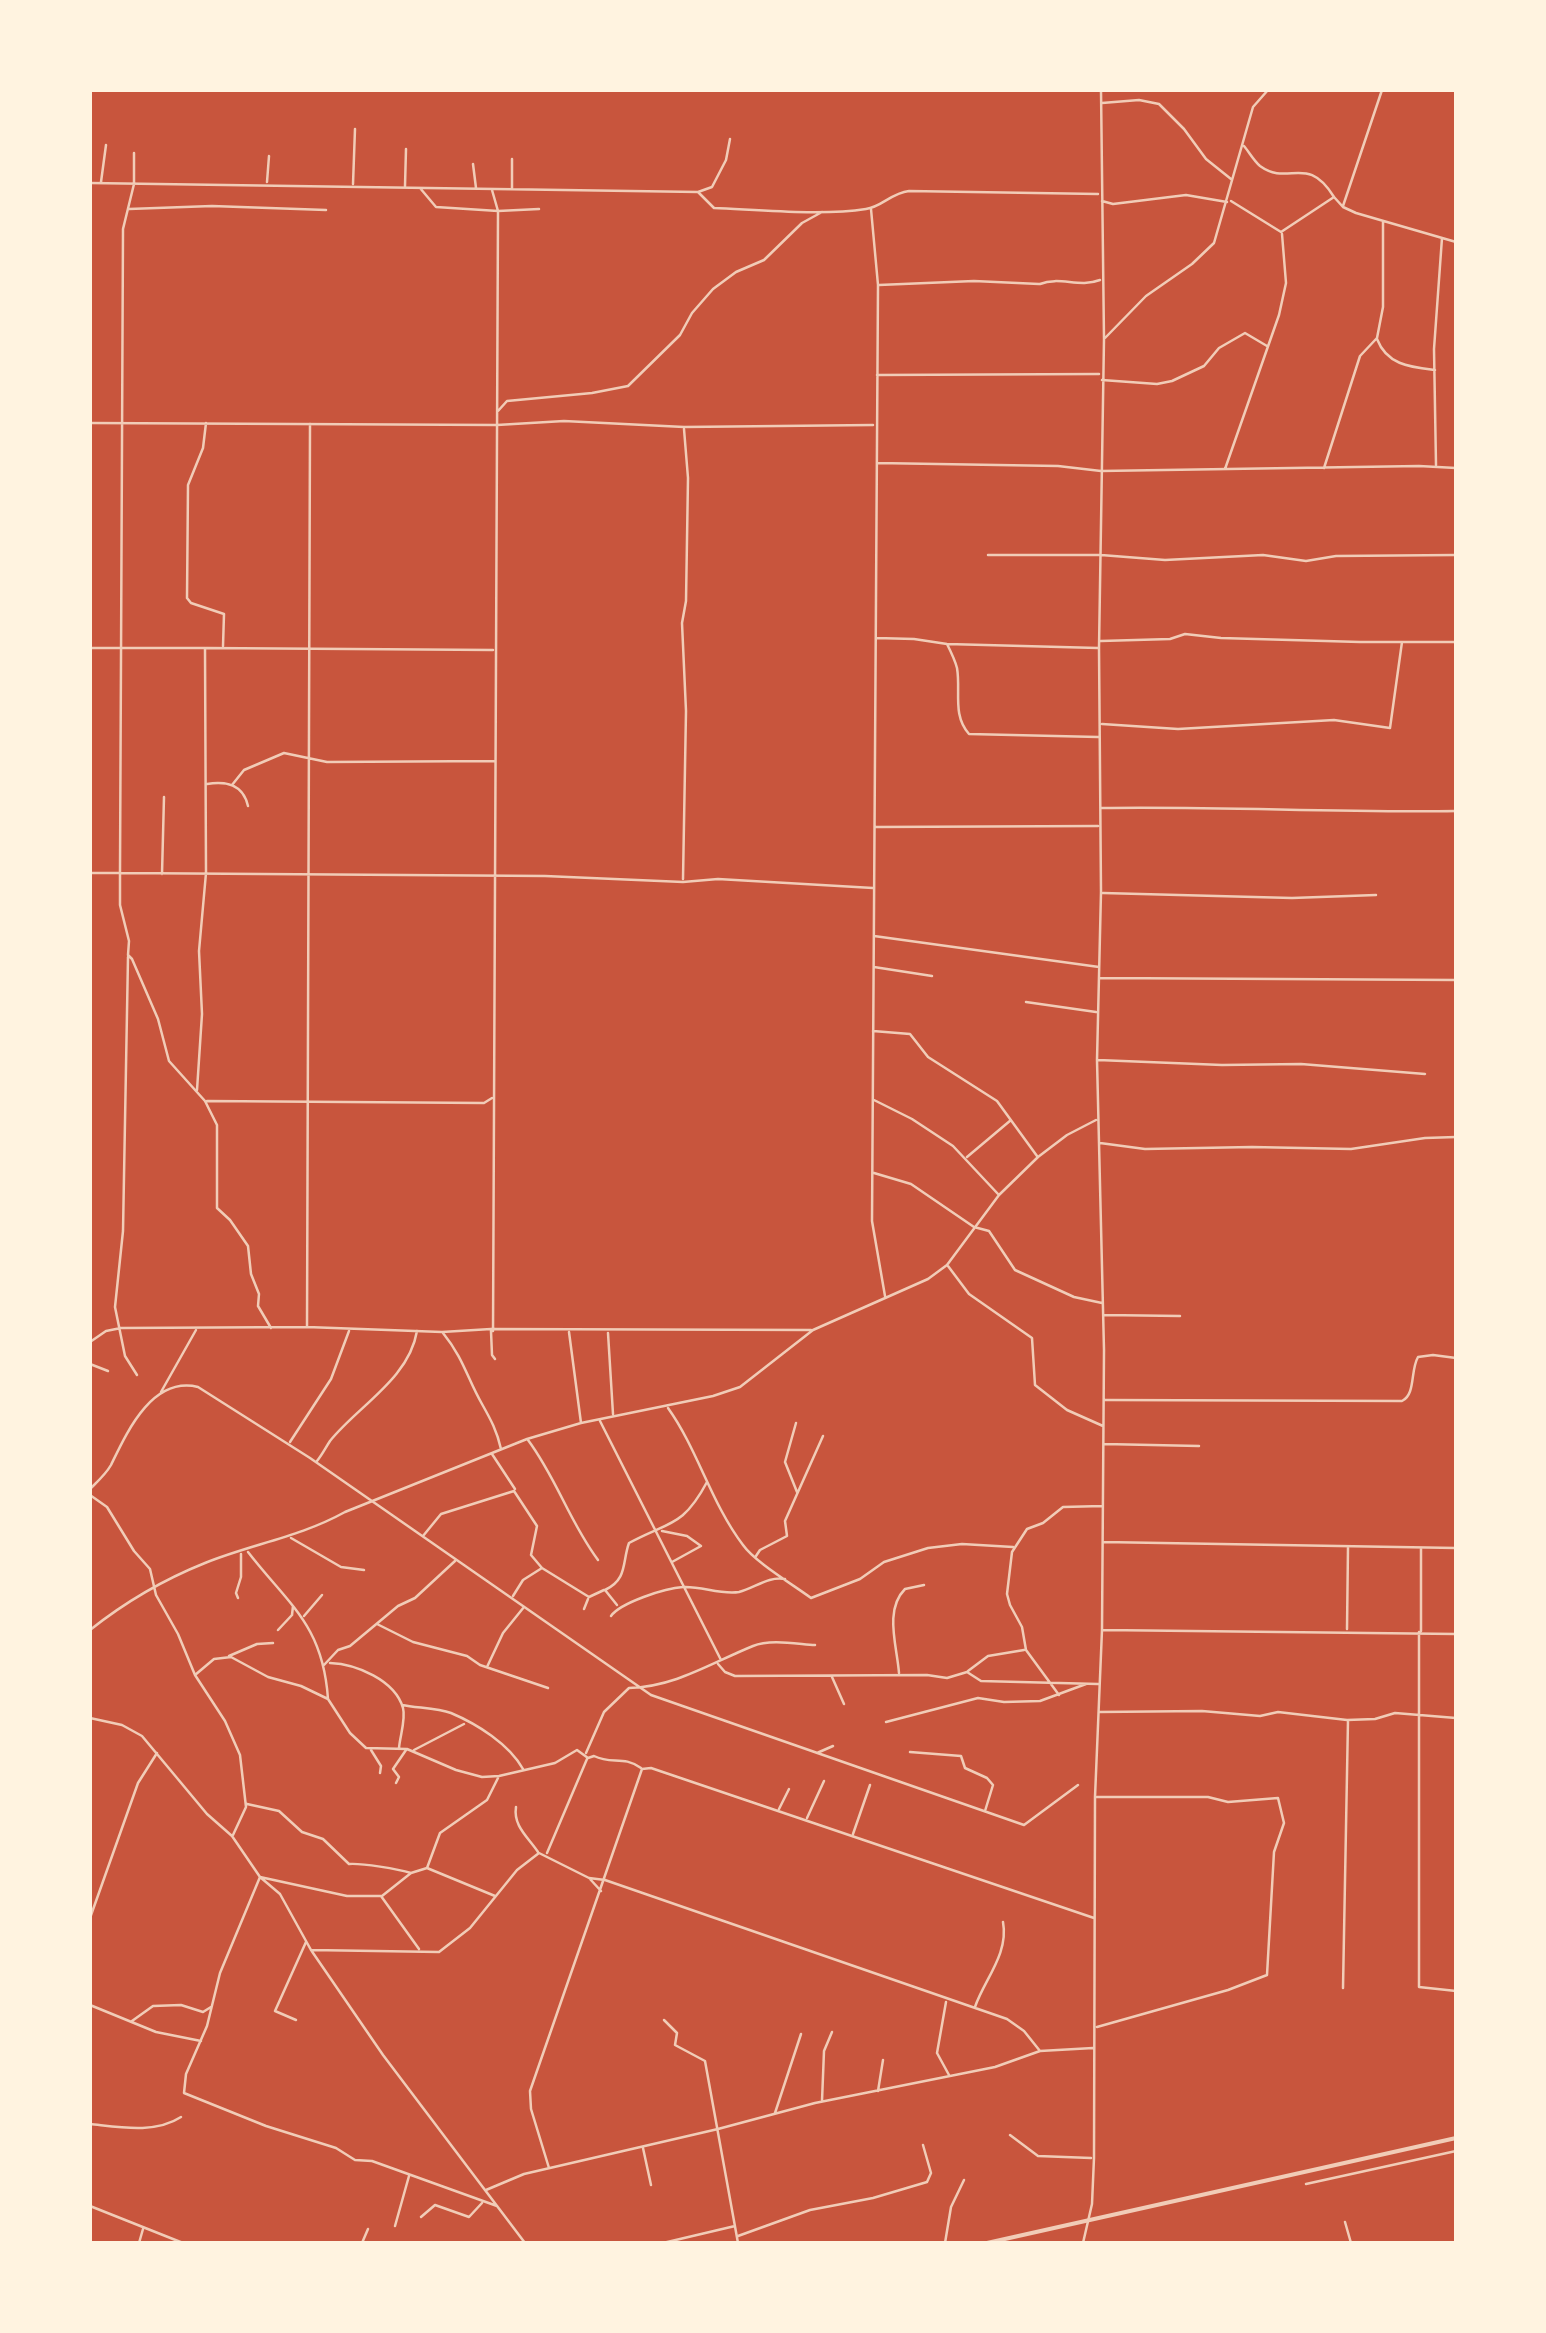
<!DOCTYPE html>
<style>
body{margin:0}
#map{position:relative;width:1546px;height:2333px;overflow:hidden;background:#c8553d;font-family:Raleway,sans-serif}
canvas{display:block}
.frame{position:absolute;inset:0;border:92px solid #fff3e0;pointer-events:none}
</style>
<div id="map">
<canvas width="1546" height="2333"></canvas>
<div class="frame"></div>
</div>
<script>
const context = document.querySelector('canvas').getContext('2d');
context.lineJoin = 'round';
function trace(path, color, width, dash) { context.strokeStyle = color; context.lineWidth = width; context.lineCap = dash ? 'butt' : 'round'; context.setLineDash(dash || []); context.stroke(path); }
trace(new Path2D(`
 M1102,103L1139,100L1159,104L1184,129L1206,159L1231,179
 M1244,146C1249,152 1254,161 1260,166C1289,187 1307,153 1334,197
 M473,164L476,188
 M101,182L106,145
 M267,182L269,156
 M90,183L698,192L712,187L726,160L730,139
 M353,184L355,129
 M405,186L406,149
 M420,188L436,207L498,211L539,209
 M512,189V159
 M492,190L498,211L493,1331
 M698,192L714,208C760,210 822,216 866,209C882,207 891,193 909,191L1098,194
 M1102,201L1113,204L1186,195L1227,202
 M1231,201L1281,232L1334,197L1343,207L1356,213L1456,242
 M1343,206L1382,90
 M129,209L212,206L326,210
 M871,209L878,285L872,1221L885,1296
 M1040,284C1060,276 1079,288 1100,280
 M879,285L974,281L1039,284
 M1105,338L1146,296L1192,264L1214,243L1253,107L1268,90
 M1377,339C1387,365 1410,367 1435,370
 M877,375L1099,374
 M1102,380L1157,384L1172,381L1204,366L1219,348L1245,333L1267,346
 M498,411L507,401L592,393L628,386L680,335L692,313L713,289L736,272L764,260L802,223L822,212
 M90,423L497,425L564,421L684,427L873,425
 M206,423L203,448L188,485L187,598L191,603L224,614L223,646
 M877,463L1058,466L1101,471L1419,466L1456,468
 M1436,465L1434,349L1442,238
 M1324,468L1360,356L1377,338L1383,307V222
 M1225,469L1279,315L1286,283L1282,234
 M988,555H1101L1165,560L1263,555L1306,561L1336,556L1456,555
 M876,638L914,639L947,644L1098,648
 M1101,641L1170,639L1185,634L1221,638L1360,642H1456
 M947,644C951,652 955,660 957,668C961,691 952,715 969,734L1098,737
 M90,648H205L206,873L199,951L202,1014L197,1090
 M206,648L493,650
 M1102,724L1178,729L1334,720L1390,728L1402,642
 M207,784C226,781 243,784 248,806
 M232,785L244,770L284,753L327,762L495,761
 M1102,808C1220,806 1338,813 1456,811
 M876,827L1098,826
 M90,873H120L123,229L134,184V153
 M162,874L164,797
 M683,879L686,711L682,623L686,601L688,478L684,429
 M1103,893L1292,898L1376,895
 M874,936L1099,967
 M128,957L123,1231L115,1307L125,1356L137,1375
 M874,967L932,976
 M1100,978L1456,980
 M1026,1002L1096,1012
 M873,1031L910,1034L928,1057L997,1101L1037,1156
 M1098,1060L1222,1065L1301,1064L1425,1074
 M874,1100L912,1119L953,1146L998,1194
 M207,1101L484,1103L492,1098
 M1100,1143L1145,1149L1252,1147L1351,1149L1425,1138L1456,1137
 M967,1157L1011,1120
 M874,1173L911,1184L974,1227L989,1231L1015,1270L1074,1297L1102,1303
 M948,1266L969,1294L1032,1338L1035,1385L1067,1410L1103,1426
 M1104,1315L1180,1316
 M307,1327L310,424
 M271,1328L258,1306L259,1294L251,1274L248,1246L230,1220L217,1208V1125L205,1101L169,1061L158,1019L132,959L128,955L129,941L120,905V873L545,876L683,882L718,879L873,888
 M491,1331L492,1355L495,1359
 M569,1332L581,1423
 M443,1333C464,1359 467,1378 482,1404C491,1420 497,1431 501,1449
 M608,1333L613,1414
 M90,1342L106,1331L121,1328L307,1327L442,1332L491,1329L811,1330
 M90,1364L108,1371
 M161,1392L196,1330
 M1105,1400L1402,1401C1416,1394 1410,1371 1418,1357L1433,1355L1456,1358
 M668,1408C698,1450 711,1503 743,1545C755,1562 792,1584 811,1598L860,1579L884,1562L928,1548L962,1544L1013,1547
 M600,1421L721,1660
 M796,1423L785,1462L797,1492
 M528,1440C557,1479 569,1521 598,1560
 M290,1442L331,1379L349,1331
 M1104,1444L1199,1446
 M492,1454L515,1489
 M317,1461C322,1455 326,1447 330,1441C358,1406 409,1379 417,1331
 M90,1489C97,1482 106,1474 111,1465C127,1432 152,1376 198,1387L310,1458L651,1695L1024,1825L1078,1785
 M90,1495L107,1507L134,1551L150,1569L156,1595L178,1634L195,1675L225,1721L240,1755L246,1807L233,1835
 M662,1531L687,1536L701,1546L672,1562
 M423,1536L441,1514L514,1491L537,1526L531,1555L542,1568L523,1580L513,1596
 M291,1538L341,1567L364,1570
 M1103,1542L1456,1548
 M1421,1549V1631
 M248,1552C289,1605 323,1625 328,1699
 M756,1556L760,1550L787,1536L785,1521L823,1436
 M542,1568L589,1597L604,1590
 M238,1598L236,1593L241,1577V1554
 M617,1605L605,1590C628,1579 622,1562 629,1543C670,1521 683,1527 707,1482
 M584,1609L588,1599
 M304,1616L322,1595
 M611,1616C620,1603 665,1588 683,1587C702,1586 720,1595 739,1592C755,1588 768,1576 785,1579
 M377,1624L413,1642L467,1656L480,1665L548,1688
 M1347,1629L1348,1547
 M90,1630C124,1603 165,1579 205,1563C252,1544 300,1537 345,1512L527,1439L581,1423L713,1396L740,1387L813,1330L928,1279L947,1265L999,1195L1038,1157L1067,1135L1096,1120
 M278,1630L292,1615L293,1606
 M1103,1630L1456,1634
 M1419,1632V1987L1456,1991
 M229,1656L257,1644L273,1643
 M330,1663C356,1664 395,1680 403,1708C406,1719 400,1736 399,1748
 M718,1664L725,1672L735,1676L927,1675L947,1678L967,1672L981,1681L1098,1684
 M324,1665L338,1650L350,1646L398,1606L415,1598L455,1561
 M487,1667L503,1633L524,1607
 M968,1671L988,1656L1024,1650
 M899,1673C897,1646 884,1610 905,1589L924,1585
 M195,1675L214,1659L231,1657L268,1677L301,1686L328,1699L350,1733L366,1748L407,1749L456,1770L482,1777L499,1776L555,1763L577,1750L588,1758L594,1756C612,1765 623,1755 641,1768
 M832,1677L844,1704
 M1059,1695L1026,1650L1022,1627L1010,1605L1007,1594L1012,1552L1027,1529L1043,1523L1063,1507L1102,1506
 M402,1705C417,1708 437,1708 451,1713C477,1724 509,1744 523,1769
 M1099,1712L1202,1711L1260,1716L1278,1712L1347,1720L1375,1719L1395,1713L1456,1718
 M90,1718L122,1725L142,1736L207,1814L232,1836L260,1877L280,1894L311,1950L383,2055L525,2243
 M886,1722L978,1698L1004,1702L1040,1701L1086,1684
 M371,1750L381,1766L380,1773
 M414,1750L464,1724
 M910,1752L961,1756L965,1768L987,1778L993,1785L985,1811
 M586,1753L604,1712L629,1688C675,1687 711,1663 753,1646C770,1639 797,1644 815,1645
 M817,1753L833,1746
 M396,1783L399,1777L393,1769L406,1750
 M247,1804L279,1811L302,1832L323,1839L349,1864C362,1863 398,1869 411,1873
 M516,1807C513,1826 528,1837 538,1852
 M779,1809L789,1789
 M807,1818L824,1781
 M853,1834L870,1785
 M547,1853L587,1759
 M427,1868L440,1833L487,1800L498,1778
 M590,1879L601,1891
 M382,1896L411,1873L427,1868L495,1896
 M90,1918L138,1783L157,1753
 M419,1949L381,1896H347L260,1877L220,1973L207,2026L186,2074L184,2093L266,2126L336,2148L355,2160L372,2161L497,2206
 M311,1950L439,1952L470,1928L517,1870L539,1853L589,1878L605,1880L1007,2019L1024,2031L1040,2051
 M1343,1988L1348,1720
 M946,2002L937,2053L949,2075
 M90,2005L156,2032L201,2041
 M975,2007C984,1980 1009,1954 1003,1922
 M296,2020L275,2011L306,1942
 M664,2020L677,2033L675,2045L705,2061L738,2243
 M132,2021L153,2006L181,2005L203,2012L211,2007
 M1097,2027L1228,1990L1267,1975L1274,1852L1284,1823L1278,1798L1228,1802L1208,1797H1097
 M878,2091L883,2060
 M822,2101L824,2051L832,2032
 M775,2113L801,2034
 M90,2124C119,2127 155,2134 181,2117
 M1010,2135L1038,2156L1091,2158
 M643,2148L651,2185
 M549,2168L531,2109L530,2091L642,1769L651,1768L1094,1918
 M1306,2184L1456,2151
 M486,2190L524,2174L718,2129L815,2103L995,2067L1040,2051L1093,2048
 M90,2206L183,2243
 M421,2217L435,2205L469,2217L482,2203
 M1345,2222L1351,2243
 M395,2226L409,2176
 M738,2236L810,2210L873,2198L927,2182L931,2173L923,2145
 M139,2243L143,2229
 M362,2243L368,2229
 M663,2243L735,2226
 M945,2243L951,2207L964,2180
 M1083,2243L1092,2204L1094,2158L1095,1797L1102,1630L1104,1350L1097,1060L1101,892L1099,648L1104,339L1101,90`), '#f1ccb7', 2.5);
trace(new Path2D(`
 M987,2243L1456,2138`), '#f1ccb7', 4);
</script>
